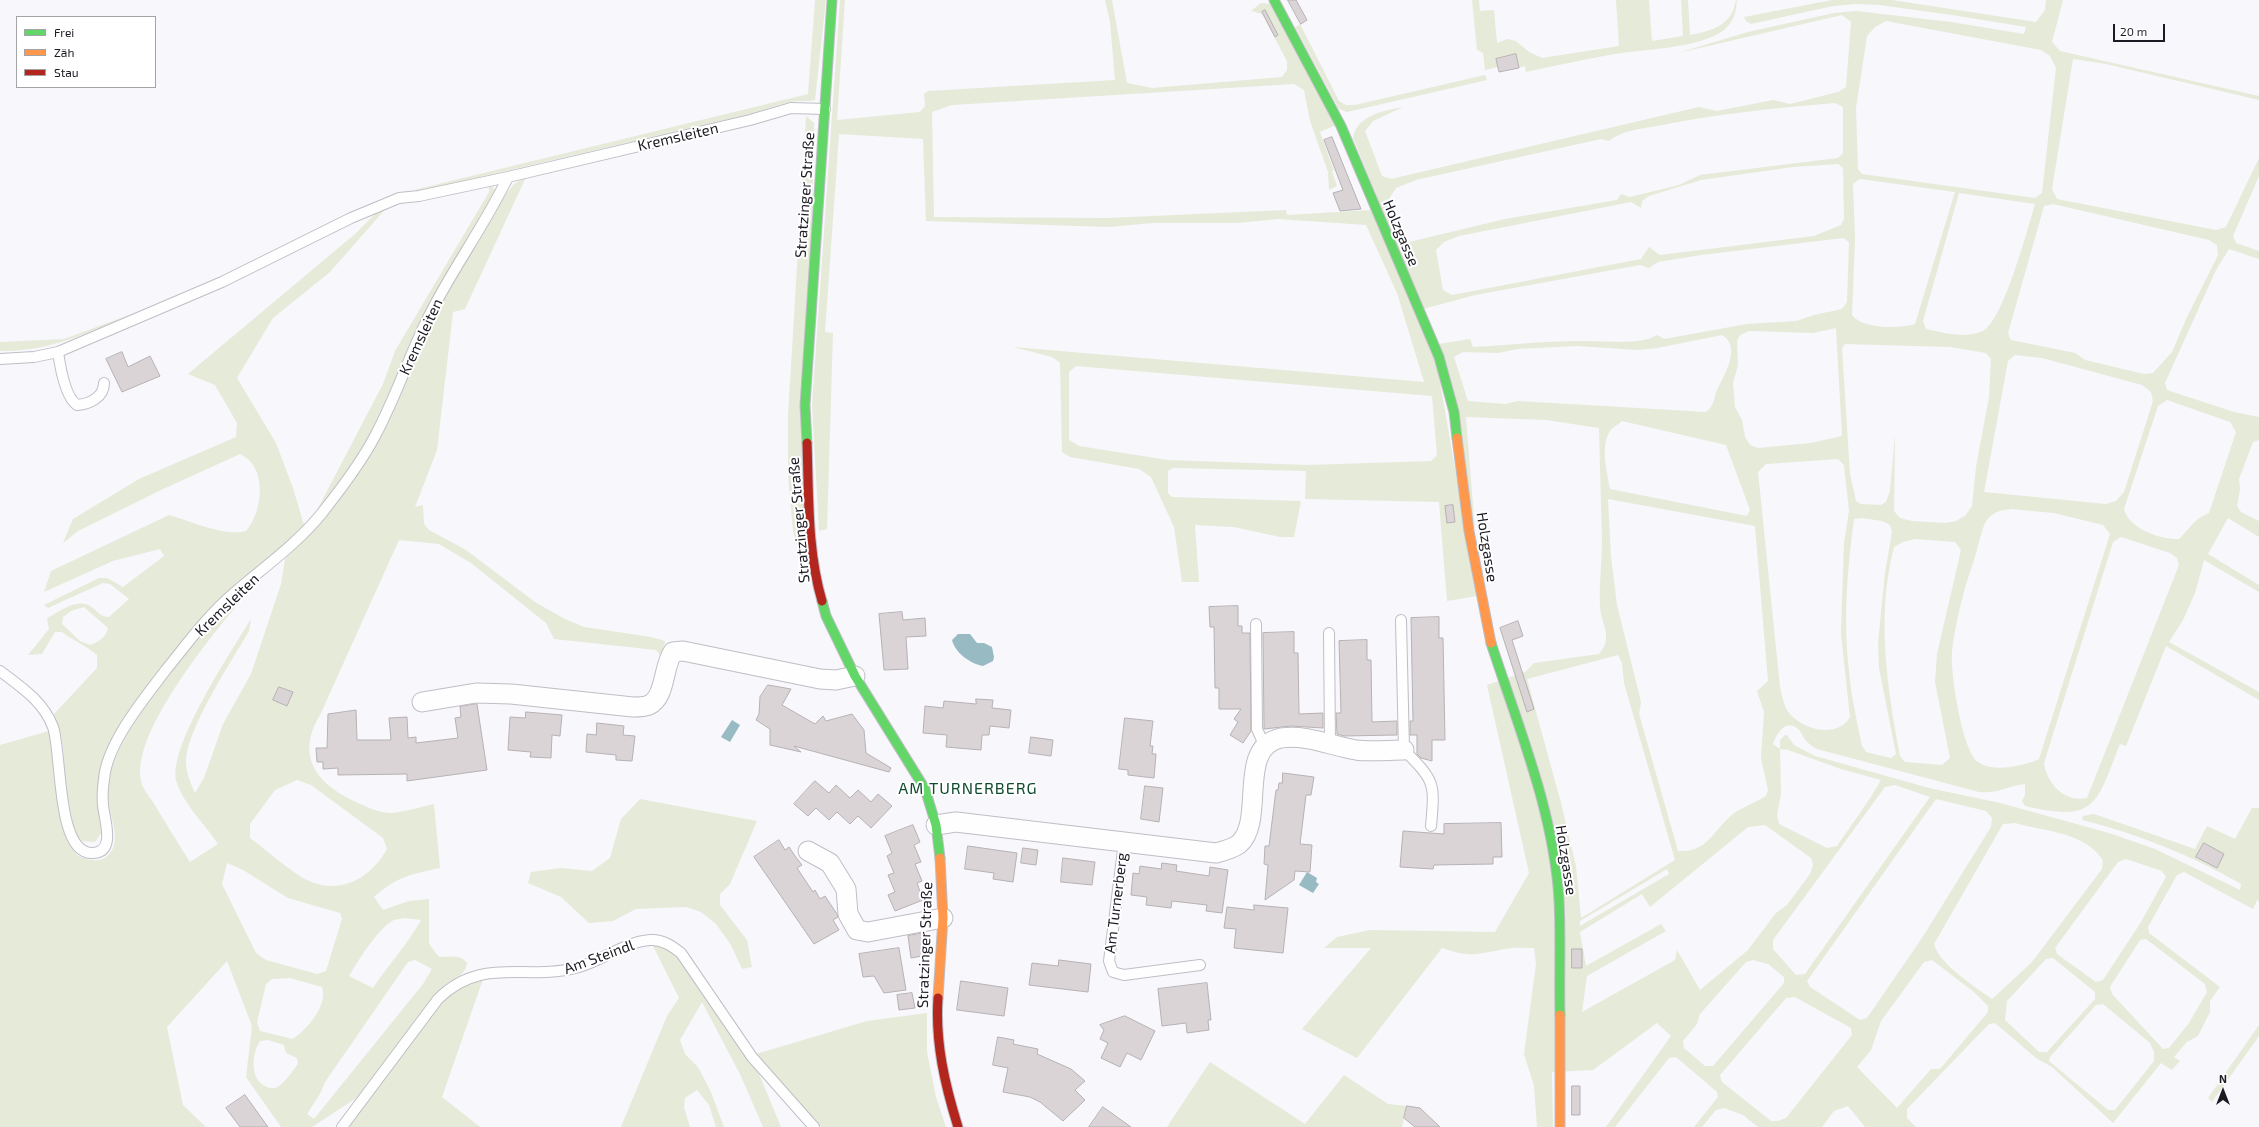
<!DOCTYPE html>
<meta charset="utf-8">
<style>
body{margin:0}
#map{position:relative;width:2259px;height:1127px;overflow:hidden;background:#f7f7fc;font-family:"Exo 2",sans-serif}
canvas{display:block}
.legend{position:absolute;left:16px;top:16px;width:140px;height:72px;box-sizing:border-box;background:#fff;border:1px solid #a4a3a7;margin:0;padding:5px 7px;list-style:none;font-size:12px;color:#1c1a23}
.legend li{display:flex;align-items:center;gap:8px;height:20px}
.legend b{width:20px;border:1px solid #a4a3a7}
.north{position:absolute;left:2203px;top:1071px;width:40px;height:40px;-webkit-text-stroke:3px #fff;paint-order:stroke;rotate:0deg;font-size:11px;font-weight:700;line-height:16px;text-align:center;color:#1c1a23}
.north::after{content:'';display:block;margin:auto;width:14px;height:18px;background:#1c1a23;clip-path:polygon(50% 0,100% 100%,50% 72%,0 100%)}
.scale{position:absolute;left:2113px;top:24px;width:52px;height:18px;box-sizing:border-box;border:2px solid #1c1a23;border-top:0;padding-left:5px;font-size:12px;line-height:14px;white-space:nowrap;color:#1c1a23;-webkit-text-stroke:3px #fff;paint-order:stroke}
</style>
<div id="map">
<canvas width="2259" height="1127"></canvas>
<ul class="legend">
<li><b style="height:5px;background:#63d668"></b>Frei</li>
<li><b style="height:5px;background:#ff974d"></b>Zäh</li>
<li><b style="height:5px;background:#b3261e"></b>Stau</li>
</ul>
<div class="north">N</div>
<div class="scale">20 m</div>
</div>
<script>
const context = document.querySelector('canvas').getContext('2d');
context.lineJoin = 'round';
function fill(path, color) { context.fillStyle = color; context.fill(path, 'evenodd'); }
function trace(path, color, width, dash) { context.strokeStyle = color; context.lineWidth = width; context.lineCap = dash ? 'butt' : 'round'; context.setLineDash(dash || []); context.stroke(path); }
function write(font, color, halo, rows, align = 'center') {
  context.font = font + ' "Exo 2",sans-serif'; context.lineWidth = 4; context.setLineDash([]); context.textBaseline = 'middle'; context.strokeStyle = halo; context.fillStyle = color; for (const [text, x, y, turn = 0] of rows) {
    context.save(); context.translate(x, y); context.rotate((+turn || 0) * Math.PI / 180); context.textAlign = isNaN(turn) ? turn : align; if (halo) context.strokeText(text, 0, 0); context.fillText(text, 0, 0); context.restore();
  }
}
fill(new Path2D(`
 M815,0H826L815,100C807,102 799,100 790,102C776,105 763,110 750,114L424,190H414L808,94Z
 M840,0H845L837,120L920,112L925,106L924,94L928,91L1115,80L1110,22L1105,0H1112L1127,83L1152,88L1282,77L1287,70V61L1262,14L1251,11L1261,3L1270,4L1336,125L1320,132L1334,171H1332L1337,186L1329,190L1328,172L1310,121L1304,90L1294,84L952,105L932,112L934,217L1108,218L1286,210L1287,215L1372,210L1436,359L1477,596L1447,601L1439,502L1305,499L1306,471L1173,468L1168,471V493L1172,497L1301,501L1294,537H1280L1234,527L1195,525L1199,582H1182L1174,527L1151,477L1139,469L1070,457L1062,452L1060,363L1052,357L1013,347L1424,382L1397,293L1366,225L1278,219L1238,223H1153L1108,227L926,221L923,139L839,134L825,332L833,333L827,529L819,531L812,405ZM1076,366L1432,396L1437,455L1431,461L1307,465L1168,460L1079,446L1069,440V372Z
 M1472,0H1479L1480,11L1494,10L1497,43L1507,39L1516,41L1529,52L1542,58L1619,46L1616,0H1649L1652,41L1683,36L1681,0H1688L1690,35C1706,32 1725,28 1733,11C1735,7 1734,3 1737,0C1736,11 1734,22 1724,30C1700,49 1640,49 1609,55C1581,60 1553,66 1526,72L1525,66L1519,68L1516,54L1496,59L1498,67L1485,70L1483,53L1477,50Z
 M1832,0H1892L2036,22L2045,10L2046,0H2063L2052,42L2060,51L2259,96V100L2106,64L2073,59L2052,189L2057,199L2216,230L2226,227L2259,158V176L2233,236L2236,243L2259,251V259L2229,249L2216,270L2165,383L2167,390L2234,412L2259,417V440L2253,442L2239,479L2240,489L2237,506L2241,512L2259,521V537L2228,518L2208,554L2259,585V592L2204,560L2195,593L2183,620L2169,642L2259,692V700L2166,646L2126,746L2120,744C2096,804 2097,823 2025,806L2022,801L2025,795V784C2007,786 1998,794 1979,792L1817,749C1814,747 1810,745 1807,742C1803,738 1802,732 1798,729C1786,718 1776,734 1773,744L1780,749V740L1785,735H1787L1794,745L1815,756L1929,788L2000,803L2109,833L2155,849L2240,890L2241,884C2191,855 2138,834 2082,820L2083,816L2094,814L2195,849L2207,826L2235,839L2252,808H2259V902L2257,900L2253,909L2184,872L2177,875L2148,927L2149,933L2220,987L2210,1001V1012L2198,1036L2187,1042L2174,1057L2180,1061L2172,1070L2161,1063L2113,1123L2052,1067L2036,1058L1995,1023L1989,1024L1907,1109V1118L1916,1127H1865L1848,1106L1834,1111L1822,1127H1758L1743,1115L1724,1108L1716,1110L1702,1127H1694L1718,1097L1717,1092L1676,1057L1669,1058L1615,1127H1606L1671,1036L1657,1023L1593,1070L1552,1072L1553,1127H1537L1534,1086L1524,1054L1536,964L1534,948C1525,948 1514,947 1505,949C1478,954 1470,958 1442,948L1357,1058L1302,1029L1371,948H1324L1337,937L1370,930L1495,932L1529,873L1487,685L1525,672L1534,663L1599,654C1614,637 1601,625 1600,606C1599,584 1602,563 1602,541C1601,504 1600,466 1599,428L1546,420L1466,417L1475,530L1438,344L1470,339L1473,347C1509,345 1546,341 1582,341C1602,340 1641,346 1657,335L1664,339L1747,324L1796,321L1814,315L1842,309L1847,302L1849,242L1843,238L1701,255L1658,262L1649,268L1640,265L1475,295L1423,309L1353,138C1357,115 1383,111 1403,107L1373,121L1365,131L1382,176L1391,179L1699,107L1717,111L1773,100L1790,104L1838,92L1846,87L1851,22L1842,15L1678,53L1748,32L1834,13L1856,11L1951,22L2024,34L2026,27L1952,15L1879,5L1856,4L1833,6L1751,24L1746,21L1744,17ZM1886,21L2041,50L2050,56L2056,68L2042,193L2035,198L1862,174L1858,169L1856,108L1867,36L1875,27ZM1835,103L1843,107V153L1838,158L1700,175L1679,185L1630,197L1621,194L1617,200L1505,219L1409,242L1400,238L1390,197L1396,188L1416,180L1601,139L1609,141C1622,130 1641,129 1657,126C1716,114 1775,108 1835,103ZM1838,164L1843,168L1844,219L1841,225L1814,236L1660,255L1649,247L1641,259L1452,295L1443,290L1436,250L1444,242L1459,236L1631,202L1641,208L1642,201L1649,196L1701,180L1793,167ZM1860,179L1955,192L1915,324C1899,329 1862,329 1852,315L1855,239L1853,184ZM1959,193L2035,204C2028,228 2003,321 1983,331C1965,339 1945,333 1926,329L1923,321ZM2053,204L2209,240L2217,245L2218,255L2187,317L2172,352L2153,373L2144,374L2085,360L2075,353L2011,340L2008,333L2044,206ZM1836,328L1842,436L1811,443L1758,448L1750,445L1745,437L1742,420L1735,407L1733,383L1738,365L1737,341L1740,335L1749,331L1813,333ZM1722,335C1742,346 1724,376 1717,390C1713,399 1715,405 1706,412L1518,401L1505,404L1468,401L1454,357L1463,352L1498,353L1517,349L1577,346L1638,350L1657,348ZM1845,344L1950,347L1986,353L1991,359L1989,397L1976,467L1972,506L1965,516L1956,521L1945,523L1912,521L1900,518L1894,511L1895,434L1890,491L1886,502L1881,505L1861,504L1856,501L1850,474L1842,348ZM2015,355L2042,358L2142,385L2151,392L2153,401L2124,492L2116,501L2106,504L1984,492L2008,361ZM2167,400L2230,422L2236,432L2209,513C2192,520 2192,527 2179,539C2161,540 2129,529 2124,509L2158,406ZM1622,421L1726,445L1750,510L1747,516L1610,489C1607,472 1600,447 1610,431C1612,428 1619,424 1622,421ZM1838,459L1844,465L1849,511L1844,543L1841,634L1850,717C1837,739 1803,730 1789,713C1784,707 1782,695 1780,687L1758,472L1766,464ZM1608,499L1755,526L1768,681L1757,691L1764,712L1761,758L1768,790L1766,796C1756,802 1743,807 1733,814C1713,830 1708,853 1678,851L1639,714L1641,702L1617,605L1611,557ZM2011,509L2054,513L2103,525L2110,534L2039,759C2023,766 1994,773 1978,762C1962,751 1950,672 1952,651C1956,619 1964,588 1975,557C1978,548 1982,526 1987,520C1994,511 2002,510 2011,509ZM1862,518L1882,521L1890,525L1892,532L1885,573L1878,643L1879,668L1896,754L1891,758L1866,752L1862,746C1857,721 1851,696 1849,671C1843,621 1847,570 1854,519ZM2121,537L2170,553L2177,558L2179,565L2087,798C2065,803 2047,784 2044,763L2113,542ZM1915,539L1955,542L1961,550L1937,654L1935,682L1950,758L1942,765L1905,762L1900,756C1887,687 1876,616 1894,547L1903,542ZM1618,655L1622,663L1624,683L1675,860L1581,918L1576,866L1561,803L1527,679ZM1780,749L1788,750L1841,769L1881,780C1868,803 1852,824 1837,846L1827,848L1779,824L1777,815L1781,794ZM1895,785L1930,797L1805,974L1796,975L1773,949V940L1885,787ZM1936,799L1986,811L1992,818L1991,827L1922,938L1867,1018L1860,1020L1810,987L1807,981ZM2015,823C2046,832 2083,831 2103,860L2102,869L2032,962L1992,999C1975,987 1939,964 1934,944L2003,824ZM1765,825L1811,858L1813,865L1810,874L1787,905L1776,913L1748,950L1700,990L1677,950L1675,960L1582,1012L1587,976L1666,931L1661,924L1586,966L1580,932L1642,894L1650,907L1748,827ZM2126,859L2162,871L2166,877L2141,922L2103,980L2096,982L2057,954L2055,948L2118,862ZM1667,869L1669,874L1580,926V921ZM2146,939L2205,984L2207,992L2189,1023L2169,1048L2163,1049L2112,994L2110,987L2140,940ZM2053,958L2095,992V999L2047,1052H2039L2005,1020L2007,1001L2046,959ZM1753,960L1768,964L1784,977V983L1713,1066H1705L1684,1048L1683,1041L1697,1024L1700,1014L1746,962ZM1932,960L1974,992L1988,1006V1012L1940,1069H1931L1897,1108L1857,1067L1871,1050L1881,1021L1924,962ZM1795,997L1851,1028L1852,1035L1786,1118L1778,1121H1771L1722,1082L1720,1075L1786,998ZM2103,1004L2150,1043L2154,1052V1061L2115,1110H2108L2049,1061L2050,1057L2096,1005Z
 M1300,24L1339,101L1346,105H1355L1485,75L1487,80L1347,112L1339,109L1295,27Z
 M806,116L814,123L806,578L793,531L788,474V416Z
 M526,177L465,309L453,312L437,450L415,507L423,505L424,524L429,530L466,550L535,602L563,618L584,627L651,637L665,641L662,658L656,650L554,639L546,623L471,563L439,544L399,540L321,713C295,755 315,783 356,802C367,807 379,813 391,813C405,812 420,807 434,804L440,868C412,874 396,877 374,897L383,910L409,901L429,899V944L439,957C449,957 461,954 467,963C465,977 454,977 445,985C441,989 438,993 434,997L358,1097L312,1127H281L246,1077L252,1026L227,961L167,1027L183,1105L206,1127H0V745L49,731C57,758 55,849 83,858C90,860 100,862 106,857C123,844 111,821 109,804C107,794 108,780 111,770C120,744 134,722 150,699C184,651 214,615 260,579C226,617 130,729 141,781C142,788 149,796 153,802C165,822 177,842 190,862L218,844C205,824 185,806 177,783C165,751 232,650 251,619L249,631C231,662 190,724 186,758C185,769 190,783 195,793L204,778L223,724L251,674L281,584L285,559L323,519L354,479L379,439L430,322L506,194L514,184ZM297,780L311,785L383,838L387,849C371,878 340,896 307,880C292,873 265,849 250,838V824L275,790ZM227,863L243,870L288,898L340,913L342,919L326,971L317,974L266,960L256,953L222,884ZM405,918L421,920C408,944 388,965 373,988L349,976C358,961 377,930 392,921C395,919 401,919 405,918ZM415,960L432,969L423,984L314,1119L307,1114L320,1094L325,1082L408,962ZM290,978L322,987C328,1006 308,1028 293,1039L260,1031L257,1022L266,984L272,979ZM268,1040L284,1045L286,1053L297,1058L298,1064C292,1071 284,1085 275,1088C270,1089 267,1087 263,1085C250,1077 252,1053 260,1041Z
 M489,185L494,188L496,192L453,263L370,435L346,474L316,512L383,384L395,351L489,192Z
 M388,206L330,272L273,318L237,378L276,443L293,488L304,525L275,554L206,614L186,637L123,723L99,802L102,832L95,842L81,841C63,820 66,774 63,746C62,735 58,724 54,714L97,668V655C87,646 74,641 62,632H55L42,654L28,655L49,629L47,618C61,611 79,596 93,608C98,613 102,617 109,617L129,599L110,584L103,583L48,608L44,605L99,578H107L123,587L164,556L160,549L113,561L44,592L51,571L169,515C190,521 225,537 246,531C263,512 268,466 240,454L161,490L78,531L63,543L73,519L139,479L236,437L237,423L215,385L188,374L355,234L378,211ZM84,607L108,628C106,637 99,642 90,645L80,641L62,624L63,617L71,611Z
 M137,312C91,331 51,352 0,351V342L64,339Z
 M640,799L757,821L730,884L720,894V905L747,940L752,967L742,969L731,945L716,924L701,912L686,907L636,909L613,921L589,923L561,897L528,883L531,872L561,868L592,871L610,858L621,819Z
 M652,944L666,948L678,956L730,1035L757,1069L781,1127H763L740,1074L702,1002L680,1040L685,1054L698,1067L710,1090L724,1127H716L709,1105L697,1090L685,1098L684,1107L690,1127H621L667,1016L679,998Z
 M483,979L442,1097L480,1127H347L440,1002L466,983Z
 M927,1013V1052L936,1097L946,1127H821L756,1054L867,1021Z
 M2259,1025V1036L2212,1102L2208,1098Z
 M1210,1062L1305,1124L1344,1075L1388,1104L1407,1106L1402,1127H1167Z`), '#e6ead8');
fill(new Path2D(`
 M958,634H970L977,643H984L992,647L994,657L993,661L983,666C971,664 955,653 952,640Z
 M732,720L740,725L730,742L721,737Z
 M1307,872L1317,878L1316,882L1319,884L1313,893L1299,885Z`), '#97bac3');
const building = new Path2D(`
 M1288,0H1296L1307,20L1301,24Z
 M1265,10L1278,35L1275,37L1262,12Z
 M1516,54L1519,68L1499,72L1496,59Z
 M1332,137L1361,209L1340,211L1333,193L1343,190L1324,140Z
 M122,352L128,367L150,356L160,376L122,392L106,359Z
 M1453,505L1455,522L1447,523L1445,506Z
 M1238,606V626H1242V633H1250L1251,731L1243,743L1230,735L1238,722L1234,719L1241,709H1219V688H1215L1214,627H1210L1209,607Z
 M902,612L903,620L925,618L926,636L906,637L908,669L884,670L879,614Z
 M1439,617V638H1443L1445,740H1432V761L1421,758L1417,754V735H1410V721H1413L1411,618Z
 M1518,621L1523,636L1512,640L1534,709L1527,712L1500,628Z
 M1294,632V653H1298L1299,714L1323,713V728L1291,726L1264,729L1263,633Z
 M1367,640V660H1371L1372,722L1397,721V735L1344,736L1337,734L1336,713H1341L1339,641Z
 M768,685L791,689L782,705L815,724L823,716L826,721L852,714L864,730L866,753L891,768L889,772L794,746L801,752L770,745V729L756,720L759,714L760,697Z
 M279,687L293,692L287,706L273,700Z
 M976,699L993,700L992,708L1011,710L1009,728L990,726L989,735H982L981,750L946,747L947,735L923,733L925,706L943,708L944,701L976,704Z
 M477,704L487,770L407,781V774L338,775V768L323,769V762H317L316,748H327L328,714L356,710L357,740H391L389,718L407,717L408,738L416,737V743L458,738L455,718L461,717L460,707Z
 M526,712L562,715L560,736L552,735L551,758L530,757L531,752L508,750L510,717L525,718Z
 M1125,718L1153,721L1150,746H1153L1152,754H1156L1154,778L1128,775V770L1119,769Z
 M597,723L624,726L623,735L635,736L632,761L616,760V755L586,752L587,734L596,735Z
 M1031,737L1053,740L1051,756L1029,753Z
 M1283,773L1314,777L1311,795H1306L1300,844L1312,845L1310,872L1295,871L1294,880L1265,900L1268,865L1264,864L1265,846H1269L1276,790H1278L1279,783H1282Z
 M815,781L829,793L836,785L850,798L858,790L871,802L878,794L892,806L871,828L858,816L850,824L837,812L829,820L816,808L808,816L794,804Z
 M1145,786L1163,788L1159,822L1141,819Z
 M1501,823L1502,857H1493V864L1434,865L1433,869L1400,867L1403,831L1444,834V824Z
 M913,825L920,842L914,845L921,862L915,864L922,881L917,883L923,900L895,911L888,895L895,892L888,875L894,873L887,856L892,853L885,836Z
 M779,840L785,850L789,847L795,856L802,865L797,868L813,892L815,890L820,899L825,896L837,914L838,917L833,920L839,930L814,944L754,857Z
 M2204,843L2224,854L2217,868L2196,857Z
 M968,846L1017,853L1013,882L993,879L994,873L965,869Z
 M1023,848L1038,850L1036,865L1021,863Z
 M1063,858L1095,862L1092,885L1061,882Z
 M1162,863L1177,865L1176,871L1209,876L1210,867L1228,870L1222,913L1206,911L1207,905L1172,901L1171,908L1146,905L1147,897L1131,895L1133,873L1139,874L1140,866L1161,869Z
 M1254,905L1288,908L1283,953L1234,948L1236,929L1224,928L1227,907L1254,910Z
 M924,933L928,955L911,958L908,936Z
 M899,948L906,990L884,993L874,976L863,977L859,954Z
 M1572,949H1582V968H1572Z
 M1059,960L1091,964L1088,992L1029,985L1032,963L1058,966Z
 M961,981L1008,988L1004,1016L957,1010Z
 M1207,983L1211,1020H1208L1209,1030L1187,1033L1186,1023L1162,1026L1158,989Z
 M912,993L915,1008L899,1010L897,995Z
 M1125,1016L1155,1031L1141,1060L1127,1053L1120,1067L1101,1058L1108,1043L1100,1039L1104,1030L1100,1025Z
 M998,1037L1014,1040L1013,1044L1038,1049L1037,1054L1071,1069L1085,1081L1075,1090L1085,1100L1063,1121L1040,1102L1030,1097L1003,1092L1008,1068L993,1065Z
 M1572,1086H1580V1115H1572Z
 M245,1095L268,1127H240L226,1108Z
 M1407,1106L1420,1108L1440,1127H1415L1404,1118Z
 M1103,1107L1131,1127H1089Z`);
fill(building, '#dad4d6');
trace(building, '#b7b1b3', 1);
const lane = new Path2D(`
 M58,352C60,366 65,397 77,405C90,404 104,397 104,383
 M0,359L34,357L58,352L222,282L351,218L399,198L419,196L508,177L750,120L791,108L825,109
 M1401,620L1404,750C1435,781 1435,783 1431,826
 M1256,624L1257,729L1265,747
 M1329,633L1330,744
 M0,671C21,687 43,701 53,727C62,752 56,854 92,853C117,853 104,819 103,805C102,797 103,787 104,779C107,743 144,699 165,671C187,644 207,616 234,593C264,567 297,544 322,513C341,489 361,463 375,436C395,399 408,359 426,322C450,272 484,227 508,177
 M1124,842L1109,961L1113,972L1124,975L1200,965
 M342,1127L438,999C482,955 526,982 579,967C603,960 625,942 650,940C662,939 672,946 681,953L752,1057L814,1127`);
const street = new Path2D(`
 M422,702L476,693L511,694L633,707C638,707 645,707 649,705C666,697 663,666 673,652L683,651L820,679L836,680L855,676
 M936,825L956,822L1216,853C1224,851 1232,849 1239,844C1266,820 1236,747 1281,738C1306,734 1332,746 1356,750C1371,752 1389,750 1404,750
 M808,851L830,863L846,889L848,914L857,930L868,932L943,918`);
const fast = new Path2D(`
 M1274,0L1341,126L1439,357L1454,412L1457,438
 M807,443L805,405L832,0
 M822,601L826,616L855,676L925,789L936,825L940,858
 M1491,643C1518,726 1554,812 1559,900C1561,938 1559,976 1560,1015`);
const slow = new Path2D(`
 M1457,438L1469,531L1491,643
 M938,998L943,918L940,858
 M1560,1015V1127`);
const jam = new Path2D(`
 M807,443C809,496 807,550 822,601
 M938,998C935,1043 945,1085 958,1127`);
trace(lane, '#bfbec5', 12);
trace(street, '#bfbec5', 21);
trace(fast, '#bfbec5', 11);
trace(slow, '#bfbec5', 11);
trace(jam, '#bfbec5', 11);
trace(lane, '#fefeff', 10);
trace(street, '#fefeff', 19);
trace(fast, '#63d668', 9);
trace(slow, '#ff974d', 9);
trace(jam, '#b3261e', 9);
write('15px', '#1c1a23', '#fff', [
 ["Kremsleiten",678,137,-13],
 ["Stratzinger Straße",805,195,-86],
 ["Holzgasse",1401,233,67],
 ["Kremsleiten",421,337,-65],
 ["Stratzinger Straße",799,520,-95],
 ["Holzgasse",1487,547,81],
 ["Kremsleiten",227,605,-44],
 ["Holzgasse",1566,860,81],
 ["Am Turnerberg",1116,903,-83],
 ["Stratzinger Straße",925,945,-88],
 ["Am Steindl",599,957,-20]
]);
context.letterSpacing = '1px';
write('16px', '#0f4c2e', '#fff', [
 ["AM TURNERBERG",968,789]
]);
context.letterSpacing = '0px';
</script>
